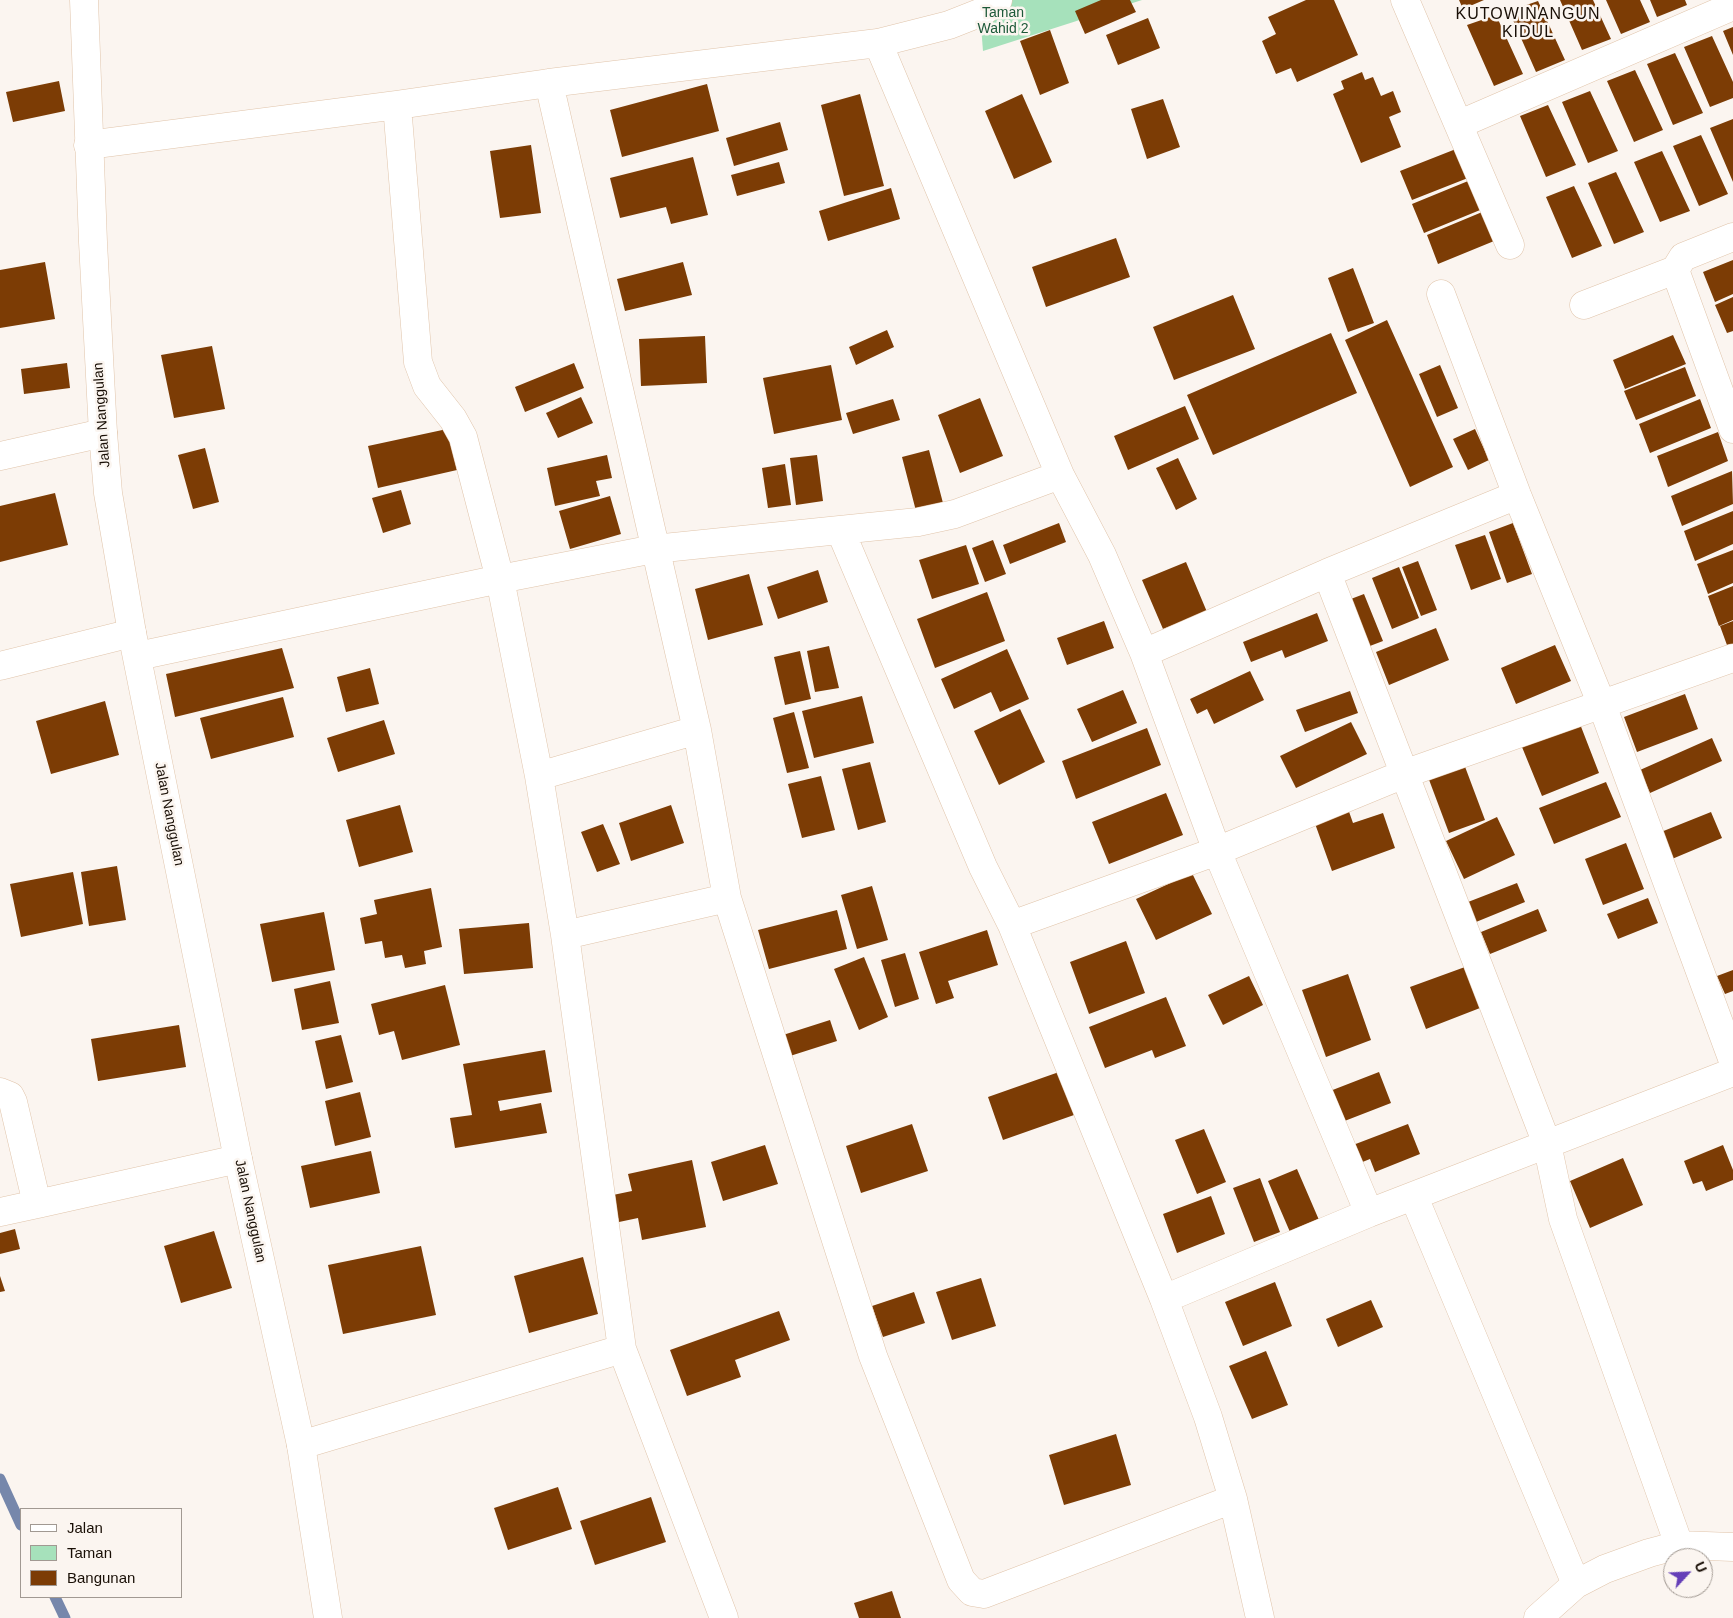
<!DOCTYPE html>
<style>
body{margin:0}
#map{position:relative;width:1733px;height:1618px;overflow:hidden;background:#fbf5f0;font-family:Helvetica,sans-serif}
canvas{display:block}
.legend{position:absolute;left:20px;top:1508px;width:162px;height:90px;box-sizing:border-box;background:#fbf5f0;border:1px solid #a19992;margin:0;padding:6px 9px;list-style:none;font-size:15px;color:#190f06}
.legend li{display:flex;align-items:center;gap:10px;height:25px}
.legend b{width:25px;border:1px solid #a19992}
.north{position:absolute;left:1663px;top:1548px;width:50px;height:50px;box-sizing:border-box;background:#fbf5f0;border:1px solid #a19992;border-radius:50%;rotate:65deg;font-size:14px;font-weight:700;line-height:20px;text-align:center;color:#190f06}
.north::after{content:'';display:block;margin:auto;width:18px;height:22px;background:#653fb8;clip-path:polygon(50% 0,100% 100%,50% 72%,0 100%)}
</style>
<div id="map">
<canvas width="1733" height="1618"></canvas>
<ul class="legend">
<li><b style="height:6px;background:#fff"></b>Jalan</li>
<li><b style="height:14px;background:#a6e1bb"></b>Taman</li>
<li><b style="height:14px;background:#7c3c05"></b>Bangunan</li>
</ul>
<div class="north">U</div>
</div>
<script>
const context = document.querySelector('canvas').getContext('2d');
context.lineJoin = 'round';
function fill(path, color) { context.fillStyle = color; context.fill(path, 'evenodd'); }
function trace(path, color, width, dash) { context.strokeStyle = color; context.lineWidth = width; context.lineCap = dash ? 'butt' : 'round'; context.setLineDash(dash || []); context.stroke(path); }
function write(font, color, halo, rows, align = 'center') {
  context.font = font + ' Helvetica,sans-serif'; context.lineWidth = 5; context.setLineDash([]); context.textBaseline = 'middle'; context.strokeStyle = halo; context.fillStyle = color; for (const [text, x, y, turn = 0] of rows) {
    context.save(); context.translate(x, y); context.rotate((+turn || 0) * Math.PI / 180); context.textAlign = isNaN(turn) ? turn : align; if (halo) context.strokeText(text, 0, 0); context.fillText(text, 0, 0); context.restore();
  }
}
fill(new Path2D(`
 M979,0H1142L983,51Z`), '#a6e1bb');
trace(new Path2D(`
 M0,1479L21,1525
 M55,1597L65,1618`), '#7687ab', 11);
fill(new Path2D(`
 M1101,0H1130L1136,12L1085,34L1075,11Z
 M1306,0H1334L1358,55L1297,82L1291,68L1276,74L1262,41L1276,34L1268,17Z
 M1459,0H1484L1463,9Z
 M1560,0H1593L1611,39L1582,50Z
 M1606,0H1640L1650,22L1621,34Z
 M1650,0H1685L1687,5L1657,17Z
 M1538,1L1565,60L1536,72L1509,11Z
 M1496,15L1523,74L1494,86L1467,25Z
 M1148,18L1160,48L1118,65L1106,35Z
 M1733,27V55L1723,31Z
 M1050,30L1069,83L1040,95L1020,41Z
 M1712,36L1733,82V98L1710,107L1684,47Z
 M1675,53L1703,113L1673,125L1647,64Z
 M1635,70L1663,130L1634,142L1607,81Z
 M1362,72L1365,80L1373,77L1381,96L1393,91L1401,112L1389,117L1401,147L1361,163L1333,94L1344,89L1341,81Z
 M59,81L65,111L13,122L6,92Z
 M707,84L719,131L622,157L610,110Z
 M1590,91L1618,151L1588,163L1562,102Z
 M860,94L884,186L844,196L821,105Z
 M1022,94L1052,162L1014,179L985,111Z
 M1163,99L1180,147L1147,159L1131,109Z
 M1548,105L1576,165L1546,177L1520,116Z
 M1733,119V182L1710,128Z
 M780,122L788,150L734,166L726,138Z
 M1701,135L1728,194L1699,206L1673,146Z
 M531,145L541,213L500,218L490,151Z
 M1461,147L1473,176L1412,200L1400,171Z
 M1662,151L1690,211L1660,222L1634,162Z
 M693,157L708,215L671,224L666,207L620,218L610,178Z
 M779,162L785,183L737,196L731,175Z
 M1616,172L1644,232L1614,244L1588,183Z
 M1473,179L1485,208L1424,233L1412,204Z
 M1574,186L1602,246L1572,258L1546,197Z
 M891,188L900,219L828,241L819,211Z
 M1487,210L1499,239L1438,264L1427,235Z
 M1116,238L1130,277L1046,307L1032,267Z
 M1733,260V294L1715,302L1703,272Z
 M45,262L55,319L0,328V270Z
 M683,262L692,295L625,311L617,279Z
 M1353,268L1374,323L1348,332L1328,278Z
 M1233,295L1255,349L1174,380L1153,327Z
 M1733,297V331L1727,333L1715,305Z
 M1387,320L1453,467L1410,487L1345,340Z
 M887,330L894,347L856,365L849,347Z
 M1331,333L1357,393L1213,455L1187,395Z
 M1673,335L1686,364L1625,389L1613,360Z
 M705,336L707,383L641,386L639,339Z
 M212,346L225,409L174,418L161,355Z
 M67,363L70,388L24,394L21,369Z
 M574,363L584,388L525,412L515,387Z
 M831,365L842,420L774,434L763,378Z
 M1440,365L1458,408L1437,417L1419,374Z
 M1685,367L1696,396L1636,420L1624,391Z
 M581,397L593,423L558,438L546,413Z
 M980,398L1003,456L960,473L938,415Z
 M893,399L900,420L853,434L846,413Z
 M1700,399L1711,428L1650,453L1639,424Z
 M1185,406L1199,439L1128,470L1114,436Z
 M447,429L457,470L378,488L368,446Z
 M1475,429L1489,460L1468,470L1453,439Z
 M1718,432L1728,461L1668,487L1657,456Z
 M205,448L219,502L193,509L178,455Z
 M929,450L943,503L916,511L902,457Z
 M607,455L612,478L596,481L600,496L555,506L547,468Z
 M817,455L823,501L796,505L790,458Z
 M1178,458L1197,499L1176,510L1156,468Z
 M785,464L791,505L768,508L762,468Z
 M1732,471L1733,504L1682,526L1671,496Z
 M401,490L411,524L383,533L372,498Z
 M55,493L68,545L0,562V506Z
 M610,496L621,534L570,549L559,511Z
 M1733,511V544L1695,561L1684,531Z
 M1059,523L1066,542L1010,564L1003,545Z
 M1513,523L1532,574L1507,583L1489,532Z
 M1485,535L1501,579L1471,590L1455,545Z
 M993,540L1006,574L985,582L972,548Z
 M966,545L979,584L932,599L919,560Z
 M1733,550V583L1708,594L1697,564Z
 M1418,561L1437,610L1421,616L1402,567Z
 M1186,562L1207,612L1163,629L1142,580Z
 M1399,567L1419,618L1392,629L1372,578Z
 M818,570L828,602L778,619L767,587Z
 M749,574L763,625L708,640L695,589Z
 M1733,586V620L1719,626L1708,596Z
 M987,592L1005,641L935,668L917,619Z
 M1364,594L1383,641L1362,649L1343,602Z
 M1317,613L1328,641L1285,658L1282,650L1251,662L1243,642Z
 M1104,621L1114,648L1067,665L1057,638Z
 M1733,621V655L1731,656L1720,626Z
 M1436,628L1449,660L1389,685L1376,652Z
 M1555,645L1571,681L1516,704L1501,668Z
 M829,646L839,688L815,692L807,651Z
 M282,648L294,688L175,717L166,674Z
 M1007,649L1029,699L1000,712L991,692L954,709L941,679Z
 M800,651L811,699L785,705L774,657Z
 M370,668L379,704L346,712L337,677Z
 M1250,671L1264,700L1214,724L1207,709L1197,714L1190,699Z
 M1123,690L1137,723L1092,742L1077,709Z
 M1350,691L1358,713L1305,732L1296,710Z
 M1685,694L1698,729L1637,752L1624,717Z
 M862,696L874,743L814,758L802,711Z
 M283,697L294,737L211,759L200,718Z
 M105,701L119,755L51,774L36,721Z
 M1020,709L1045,762L999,785L974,731Z
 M794,712L809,768L787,773L773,718Z
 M384,720L395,754L338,772L327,738Z
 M1351,722L1367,754L1296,788L1280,756Z
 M1580,724L1599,773L1542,796L1522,747Z
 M1147,728L1161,765L1076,799L1062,761Z
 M1712,738L1722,761L1650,793L1640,770Z
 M870,762L886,822L858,830L842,769Z
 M1464,764L1485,820L1449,833L1428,777Z
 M821,776L835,830L802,838L788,784Z
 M1606,782L1621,817L1554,844L1539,808Z
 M1166,793L1183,835L1109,864L1092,822Z
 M400,805L413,852L359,867L346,820Z
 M671,805L684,843L631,861L619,823Z
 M1347,806L1353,823L1383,813L1395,848L1332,871L1313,818Z
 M1711,812L1722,838L1672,859L1661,832Z
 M1497,817L1515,855L1464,879L1446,841Z
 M603,824L620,864L597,872L581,832Z
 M1626,843L1644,889L1603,905L1585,859Z
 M117,866L126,920L89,926L81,872Z
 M73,872L83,924L21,937L10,884Z
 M1192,873L1212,914L1156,940L1136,899Z
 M1517,883L1525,902L1476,922L1468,902Z
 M872,886L888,940L857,949L841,895Z
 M431,888L442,947L424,951L426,964L405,968L402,955L385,958L382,941L365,944L360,918L377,914L374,900Z
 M1648,898L1658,923L1618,939L1607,914Z
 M1538,909L1547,931L1490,954L1481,932Z
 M837,910L847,949L769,969L758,930Z
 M324,912L335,970L272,982L260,924Z
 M529,923L533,968L464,974L459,929Z
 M987,930L998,965L948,981L954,998L936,1004L919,952Z
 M1126,941L1145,993L1089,1014L1070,962Z
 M905,953L919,999L895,1007L881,960Z
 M864,957L888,1017L859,1030L834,969Z
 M1465,967L1480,1008L1426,1029L1410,987Z
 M1733,970V991L1725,994L1717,976Z
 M1348,974L1371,1040L1326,1057L1302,990Z
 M1249,976L1263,1005L1223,1025L1208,995Z
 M330,981L339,1023L302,1030L294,989Z
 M445,985L460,1045L402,1060L394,1031L379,1035L371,1004Z
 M1166,997L1186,1046L1155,1058L1152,1050L1105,1068L1089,1027Z
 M830,1020L837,1041L790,1056L783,1035Z
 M179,1025L186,1067L98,1081L91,1039Z
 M341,1035L353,1082L326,1089L315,1041Z
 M545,1050L552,1092L498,1101L500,1111L541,1103L547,1133L455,1148L450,1118L472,1115L463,1064Z
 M1059,1072L1074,1115L1003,1140L988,1097Z
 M1379,1072L1391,1103L1342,1122L1330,1091Z
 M360,1092L371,1137L335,1146L325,1101Z
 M912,1124L928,1171L861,1193L846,1146Z
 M1408,1124L1420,1154L1375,1172L1370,1159L1360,1163L1353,1145Z
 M1204,1129L1226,1182L1197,1194L1175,1140Z
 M765,1145L778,1184L723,1201L711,1162Z
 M1723,1145L1733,1170V1180L1706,1191L1702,1181L1693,1184L1684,1161Z
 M371,1151L380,1193L310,1208L301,1166Z
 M1623,1158L1643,1205L1590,1228L1570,1181Z
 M692,1160L706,1227L642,1240L638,1218L619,1222L613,1195L632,1191L628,1174Z
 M1297,1169L1319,1220L1290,1232L1268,1181Z
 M1260,1178L1280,1232L1254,1242L1233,1188Z
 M1211,1196L1225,1234L1177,1253L1163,1214Z
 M15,1229L20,1249L0,1254V1233Z
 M214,1231L232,1288L181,1303L164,1246Z
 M421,1246L436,1315L343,1334L328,1265Z
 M583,1257L598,1314L529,1333L514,1276Z
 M0,1276L5,1291L0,1292Z
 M981,1278L996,1326L952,1340L936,1292Z
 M1275,1282L1292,1326L1243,1346L1225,1302Z
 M914,1292L925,1323L883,1337L872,1306Z
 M1371,1300L1383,1327L1338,1347L1326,1319Z
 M779,1311L790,1340L735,1360L741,1377L687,1396L670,1350Z
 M1266,1351L1288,1405L1252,1419L1229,1366Z
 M1116,1434L1131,1485L1064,1505L1049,1455Z
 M558,1487L572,1529L508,1550L494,1508Z
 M651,1497L666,1542L595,1565L580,1521Z
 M892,1591L901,1618H859L854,1603Z`), '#7c3c05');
const street = new Path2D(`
 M1405,0L1510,245
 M878,43L1060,475L1102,555L1144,653L1217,851L1369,1213
 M549,83L697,730L727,898
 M397,105L418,362L427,386L453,419L463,437L500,579L539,776L565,935L622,1349L724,1618
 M1460,124L1733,6
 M88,145L397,105L549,83L878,43L949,25L982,12L998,0
 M1733,237L1683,257L1675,270L1733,429
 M1441,294L1517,495L1602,705L1733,1061
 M1584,305L1675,270
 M0,456L103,433
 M841,532L983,867L1012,925L1164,1299L1208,1417L1233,1499L1260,1618
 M1327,573L1547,1144L1563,1219L1679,1545
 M1144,653L1327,573L1517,495
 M138,656L500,579L654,549L918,522L955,514L1060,475
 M0,666L132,633
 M539,776L697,730
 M1012,925L1217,851L1404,774L1733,658
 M565,935L727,898L873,1356L961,1580L972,1592L984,1594L1233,1499
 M0,1092L10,1096L13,1102L37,1204L238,1159
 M1414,1197L1576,1584
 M0,1212L37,1204
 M1164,1299L1369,1213L1733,1072
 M301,1445L622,1349
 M1538,1618L1576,1584L1605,1569L1649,1553L1679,1545L1733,1547`);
const secondary = new Path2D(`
 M84,0L93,242L103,433L108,493L132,633L238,1159L301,1445L328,1618`);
trace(street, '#e0c4aa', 29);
trace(secondary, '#e0c4aa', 29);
trace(street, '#fff', 28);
trace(secondary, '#fff', 28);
write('14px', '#1d5939', '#fbf5f0', [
 ["Taman",1003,13],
 ["Wahid 2",1003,29]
]);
write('14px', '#190f06', '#fbf5f0', [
 ["Jalan Nanggulan",102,415,-94],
 ["Jalan Nanggulan",169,814,79],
 ["Jalan Nanggulan",250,1211,78]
]);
context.letterSpacing = '1px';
write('16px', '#190f06', '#fbf5f0', [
 ["KUTOWINANGUN",1528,15],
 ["KIDUL",1528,33]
]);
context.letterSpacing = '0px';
</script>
